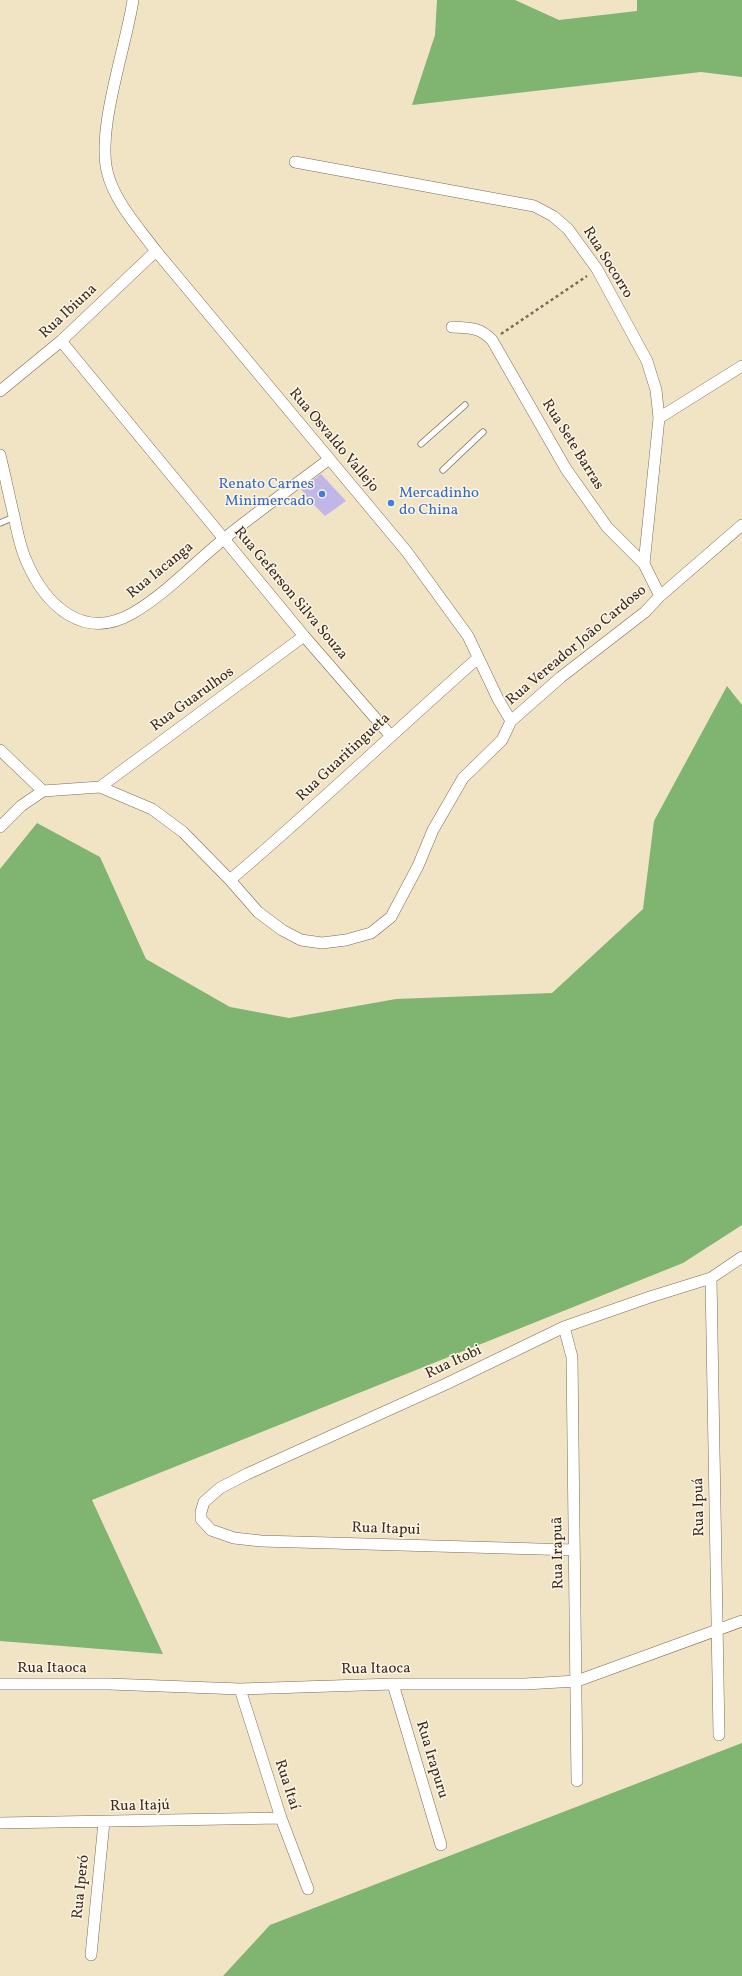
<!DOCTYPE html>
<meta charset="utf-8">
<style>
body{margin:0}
canvas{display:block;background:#f1e4c5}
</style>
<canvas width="742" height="1976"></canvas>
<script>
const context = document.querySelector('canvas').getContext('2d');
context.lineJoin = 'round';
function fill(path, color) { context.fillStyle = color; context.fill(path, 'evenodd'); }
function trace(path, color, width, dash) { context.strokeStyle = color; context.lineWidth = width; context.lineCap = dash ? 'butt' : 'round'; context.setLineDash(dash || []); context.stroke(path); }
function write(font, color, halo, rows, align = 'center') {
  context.font = font + ' Vollkorn,serif'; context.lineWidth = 3; context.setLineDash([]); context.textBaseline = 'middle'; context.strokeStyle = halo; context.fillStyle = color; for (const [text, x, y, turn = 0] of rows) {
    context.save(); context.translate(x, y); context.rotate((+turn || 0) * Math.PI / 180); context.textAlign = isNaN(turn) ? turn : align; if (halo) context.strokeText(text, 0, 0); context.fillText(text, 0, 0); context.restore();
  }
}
fill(new Path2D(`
 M437,0H515L559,20L637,11V0H742V77L701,72L412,105L435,35Z
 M727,686L742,705V1225L683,1263L92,1500L163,1654L0,1641V869L37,823L100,857L146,959L230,1007L289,1018L396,999L552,993L643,909L654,821Z
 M742,1743V1976H223L270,1925Z`), '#7fb471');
fill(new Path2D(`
 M321,474L346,501L325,516L310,501L301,489Z`), '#c1b6e8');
const lane = new Path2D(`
 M421,444L465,405
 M443,470L483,432
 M0,523L14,517`);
const street = new Path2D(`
 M133,0C126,47 97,127 107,171C114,201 138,227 156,251L407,552L468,636L498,699L511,721
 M295,162L534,206L553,216L568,229L597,269L647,361L656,390L659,418L644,564
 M452,327C470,328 479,327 492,340L566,469L607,527L644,564L660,596
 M61,341L304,636L390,735
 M0,391L61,341L156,251
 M659,418L742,366
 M0,455C5,475 9,496 14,516C17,531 20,547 26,560C45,605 83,642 133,613C167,593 194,563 225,538C258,511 294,486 328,460
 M0,750L43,791
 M100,787L304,636
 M0,827L21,806L43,791L100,787L152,809L183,832L230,880L258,912L282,930L301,940L322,943L346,940L371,933L391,917L418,866L433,830L463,778L502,740L511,721L561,677L645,612L660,596L742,525
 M230,880C315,808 395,731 478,658
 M711,1278L719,1735
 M564,1327L572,1357L577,1781
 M574,1550L261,1541L234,1538L211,1530L201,1519V1512L204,1502L220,1488L247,1474L446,1384L564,1327L650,1297L711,1278L742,1257
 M0,1684H109L240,1689L393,1684H525L577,1681L742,1621
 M393,1684L441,1845
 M240,1689L281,1818L308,1889
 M0,1823L281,1818
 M91,1955L104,1822`);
trace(lane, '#7b6b58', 7);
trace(street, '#7b6b58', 12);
trace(new Path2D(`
 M501,334L587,276`), '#7b6b58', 2.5, [3, 3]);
trace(lane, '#fff', 5.5);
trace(street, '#fff', 11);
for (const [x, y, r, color] of [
 [322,494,4,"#3f7fe0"],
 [391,503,4,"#3f7fe0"]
]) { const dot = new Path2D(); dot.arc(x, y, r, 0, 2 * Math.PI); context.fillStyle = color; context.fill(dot); trace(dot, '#fcf5e5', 1.5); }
write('15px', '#3b2a1e', '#fcf5e5', [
 ["Rua Socorro",607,263,58],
 ["Rua Ibiuna",69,312,-43],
 ["Rua Osvaldo Vallejo",333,441,50],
 ["Rua Sete Barras",572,445,58],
 ["Rua Iacanga",161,571,-39],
 ["Rua Geferson Silva Souza",290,594,50],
 ["Rua Vereador João Cardoso",577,646,-40],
 ["Rua Guarulhos",193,700,-36],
 ["Rua Guaritingueta",344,758,-43],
 ["Rua Itobi",454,1363,-25],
 ["Rua Ipuá",700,1507,-91],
 ["Rua Itapui",386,1530,2],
 ["Rua Irapuã",559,1553,-91],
 ["Rua Itaoca",52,1669],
 ["Rua Itaoca",376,1670,-1],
 ["Rua Irapuru",431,1760,73],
 ["Rua Itaí",286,1785,72],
 ["Rua Itajú",140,1807,-1],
 ["Rua Iperó",82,1887,-84]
]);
write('15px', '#366cbe', '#fcf5e5', [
 ["Renato Carnes",314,485],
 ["Minimercado",314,502],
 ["Mercadinho",399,494,"left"],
 ["do China",399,511,"left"]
], 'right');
</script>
